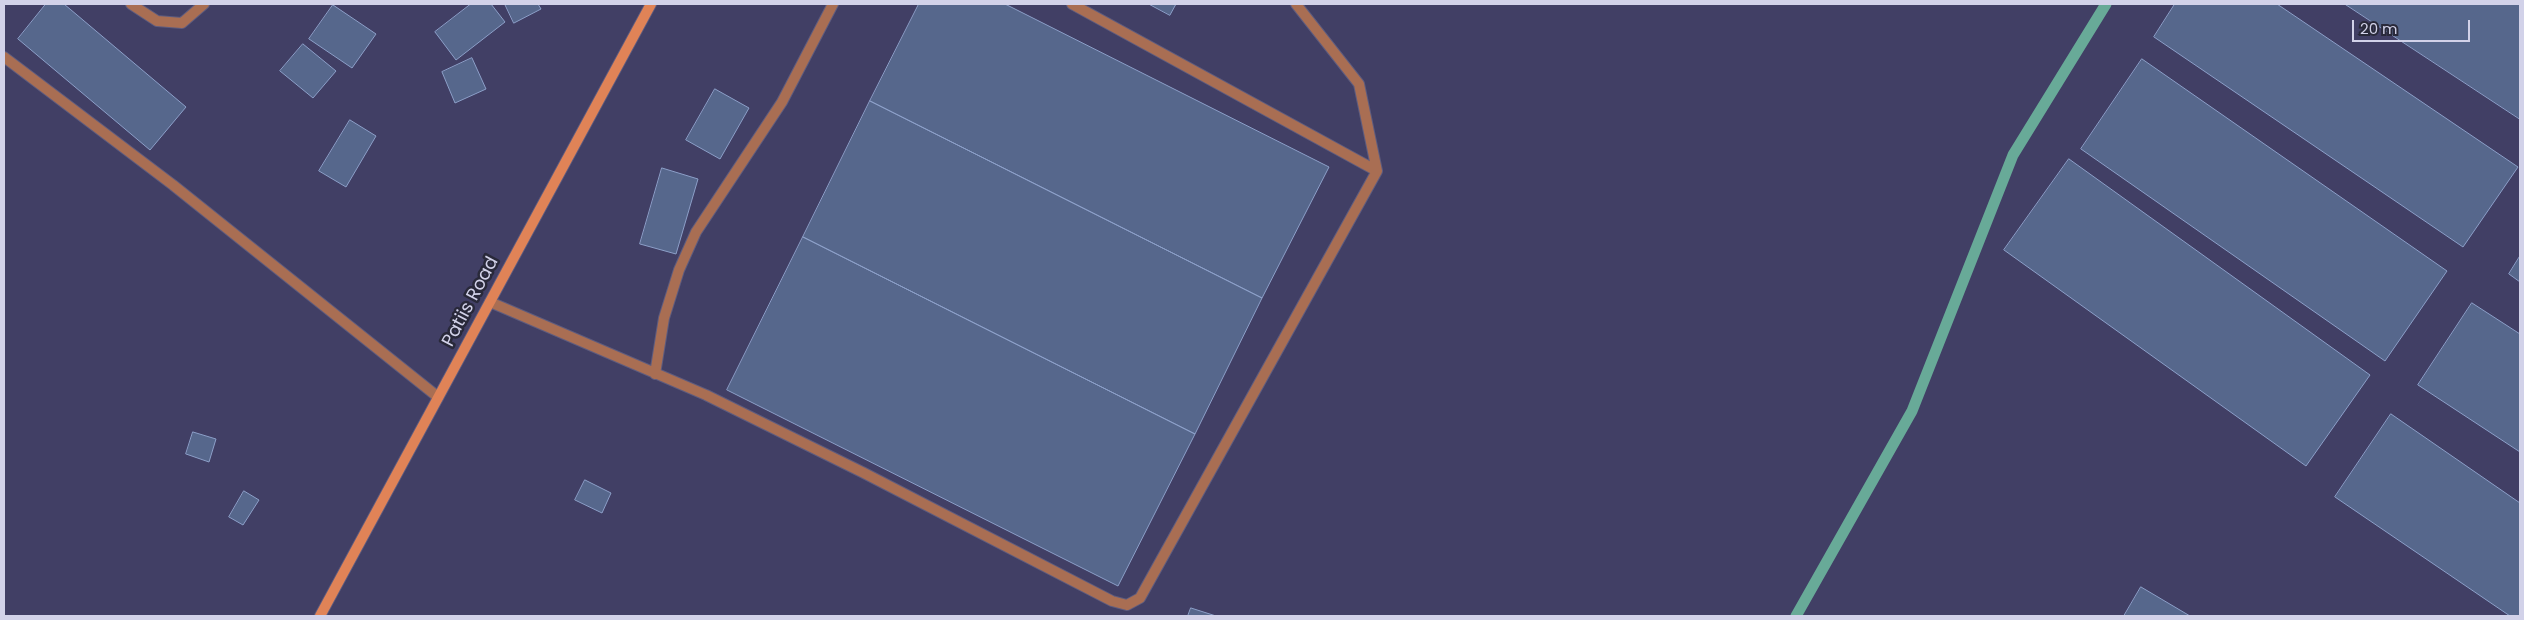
<!DOCTYPE html>
<style>
body{margin:0}
#map{position:relative;width:2524px;height:620px;overflow:hidden;background:#413f65;font-family:Poppins,sans-serif}
canvas{display:block}
.frame{position:absolute;inset:0;border:5px solid #d2d2e9;pointer-events:none}
.scale{position:absolute;left:2352px;top:20px;width:118px;height:22px;box-sizing:border-box;border:2px solid #d2d2e9;border-top:0;padding-left:6px;font-size:15px;line-height:18px;white-space:nowrap;color:#d2d2e9;-webkit-text-stroke:4px #29293a;paint-order:stroke}
</style>
<div id="map">
<canvas width="2524" height="620"></canvas>
<div class="frame"></div>
<div class="scale">20 m</div>
</div>
<script>
const context = document.querySelector('canvas').getContext('2d');
context.lineJoin = 'round';
function trace(path, color, width, dash) { context.strokeStyle = color; context.lineWidth = width; context.lineCap = dash ? 'butt' : 'round'; context.setLineDash(dash || []); context.stroke(path); }
function fill(path, color) { context.fillStyle = color; context.fill(path, 'evenodd'); }
function write(font, color, halo, rows, align = 'center') {
  context.font = font + ' Poppins,sans-serif'; context.lineWidth = 5; context.setLineDash([]); context.textBaseline = 'middle'; context.strokeStyle = halo; context.fillStyle = color; for (const [text, x, y, turn = 0] of rows) {
    context.save(); context.translate(x, y); context.rotate((+turn || 0) * Math.PI / 180); context.textAlign = isNaN(turn) ? turn : align; if (halo) context.strokeText(text, 0, 0); context.fillText(text, 0, 0); context.restore();
  }
}
trace(new Path2D(`
 M1796,616L1912,411L2013,155L2106,4`), '#68aa98', 11);
const building = new Path2D(`
 M46,4H64L186,107L150,150L18,39Z
 M471,4H491L505,22L456,60L435,32Z
 M505,4H538L541,9L514,23Z
 M919,4H1005L1329,167L1262,298L870,101Z
 M1149,4H1176L1170,15Z
 M2175,4H2277L2518,167L2463,247L2154,37Z
 M2345,4H2520V119Z
 M333,5L376,34L352,68L309,39Z
 M303,44L336,71L313,98L280,71Z
 M472,58L486,89L455,103L442,72Z
 M2142,59L2447,271L2385,361L2081,149Z
 M715,89L749,108L720,159L686,140Z
 M870,101L1262,298L1195,434L803,237Z
 M350,120L376,136L346,187L319,171Z
 M2069,159L2370,375L2306,466L2004,250Z
 M662,168L698,179L676,254L640,244Z
 M803,237L1195,434L1118,586L727,390Z
 M2520,256V282L2509,274Z
 M2472,303L2520,334V452L2418,385Z
 M2391,414L2520,503V616H2510L2335,497Z
 M193,432L216,439L209,462L186,454Z
 M585,480L611,493L602,513L575,500Z
 M244,491L259,500L243,525L229,517Z
 M2141,587L2190,616H2124Z
 M1191,608L1216,616H1188Z`);
fill(building, '#56678c');
trace(building, '#8c9fc8', 1);
const lane = new Path2D(`
 M1296,4L1359,84L1377,171
 M490,302L706,395L864,473L1112,601L1127,605L1140,598L1377,171L1072,4
 M655,374L664,318L679,270L696,232L782,102L833,4`);
const street = new Path2D(`
 M131,4L157,21L182,23L204,4
 M4,57L173,185L438,397`);
const secondary = new Path2D(`
 M320,616L651,4`);
trace(lane, '#5e5c7f', 12);
trace(street, '#5e5c7f', 12);
trace(secondary, '#5e5c7f', 12);
trace(lane, '#a96e53', 10);
trace(street, '#a96e53', 10);
trace(secondary, '#e08357', 10);
write('18px', '#d2d2e9', '#29293a', [
 ["Patiis Road",471,302,-62]
]);
</script>
